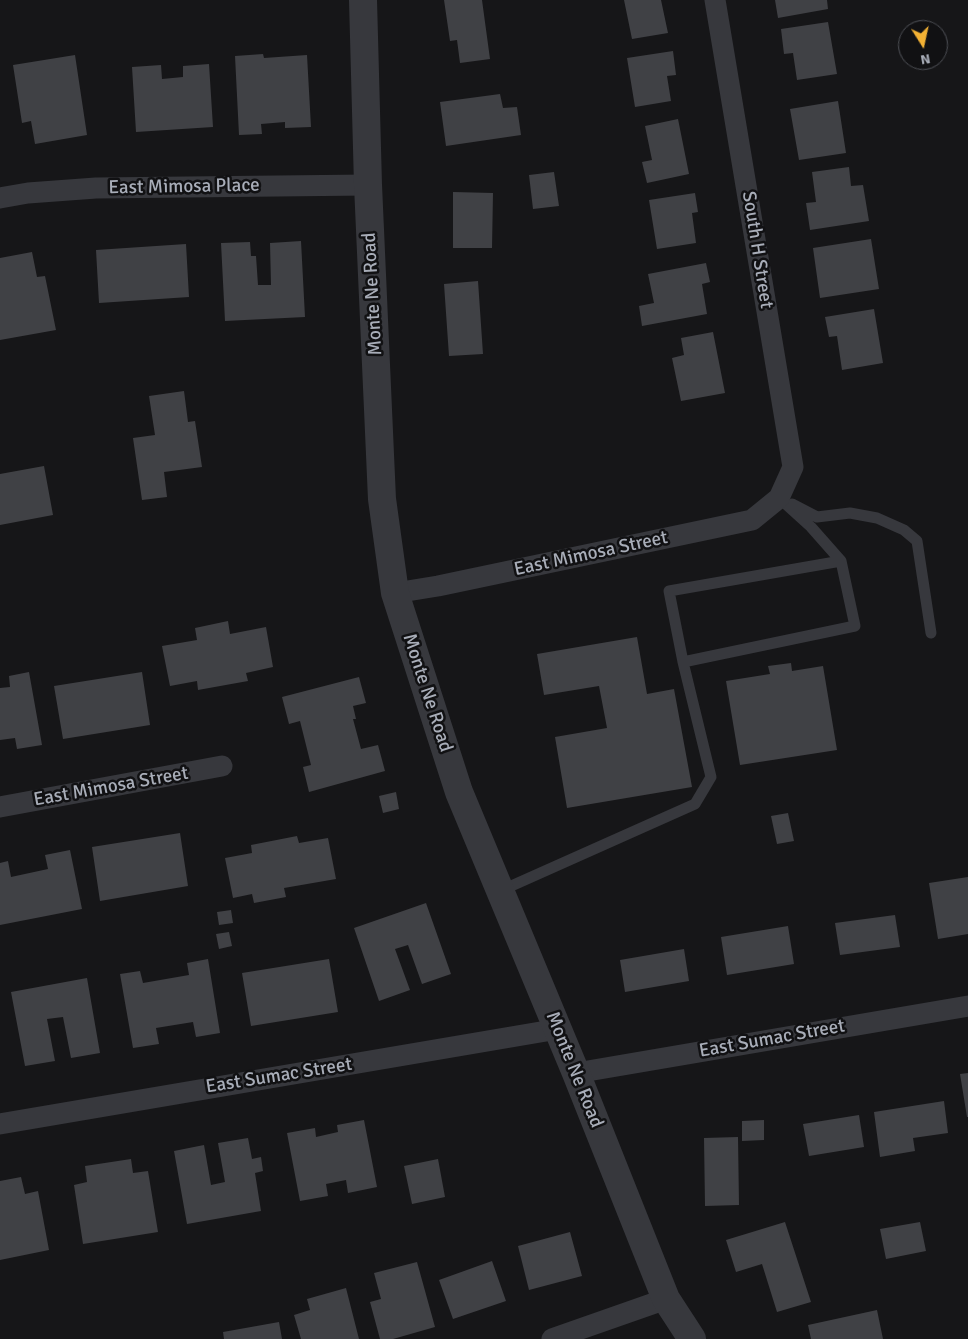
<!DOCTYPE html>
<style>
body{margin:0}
#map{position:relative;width:968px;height:1339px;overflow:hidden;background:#161618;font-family:Signika,sans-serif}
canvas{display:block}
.north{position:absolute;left:898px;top:20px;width:50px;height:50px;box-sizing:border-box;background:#111113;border:1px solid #4d4f55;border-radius:50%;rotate:170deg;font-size:14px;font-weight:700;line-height:20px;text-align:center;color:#a8adb8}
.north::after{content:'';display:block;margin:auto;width:18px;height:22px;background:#f2b134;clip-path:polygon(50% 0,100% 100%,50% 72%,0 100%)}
</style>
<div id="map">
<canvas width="968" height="1339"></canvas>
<div class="north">N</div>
</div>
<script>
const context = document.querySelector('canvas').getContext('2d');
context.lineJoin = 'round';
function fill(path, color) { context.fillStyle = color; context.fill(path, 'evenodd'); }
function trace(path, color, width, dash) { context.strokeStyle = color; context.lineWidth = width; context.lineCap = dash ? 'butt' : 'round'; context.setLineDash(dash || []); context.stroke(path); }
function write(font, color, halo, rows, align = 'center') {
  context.font = font + ' Signika,sans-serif'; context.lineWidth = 5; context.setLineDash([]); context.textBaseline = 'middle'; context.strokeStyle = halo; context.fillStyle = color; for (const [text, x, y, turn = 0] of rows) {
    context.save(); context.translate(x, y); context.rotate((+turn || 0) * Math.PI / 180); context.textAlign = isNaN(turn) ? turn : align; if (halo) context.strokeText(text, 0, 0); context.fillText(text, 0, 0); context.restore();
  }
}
fill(new Path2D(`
 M444,0H482L490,59L460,63L457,40L450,41Z
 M624,0H661L668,33L632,39Z
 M775,0H827L828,9L778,18Z
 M828,22L837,74L797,80L793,53L784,54L781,29Z
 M673,51L676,75L667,76L671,101L635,107L627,58Z
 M263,54L264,58L307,55L311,127L285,128V122L261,124L262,134L239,135L235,56Z
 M75,55L87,135L35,144L31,121L22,123L13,65Z
 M209,64L213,127L136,132L132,67L161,65L162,79L183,77V66Z
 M500,94L503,108L517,107L521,135L446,146L440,102Z
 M838,101L846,153L799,160L790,109Z
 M678,119L689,174L647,183L642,162L652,160L645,126Z
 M849,167L851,186L863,185L869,221L810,230L806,203L816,202L812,172Z
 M554,172L559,206L533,209L529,175Z
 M453,192L493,193L492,248H453Z
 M695,193L698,212L692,213L696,243L657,249L649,200Z
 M871,239L879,289L820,298L813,248Z
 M301,241L305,317L225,321L221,243L250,242L251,256H256L258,285H271L270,243Z
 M186,244L189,297L99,303L96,250Z
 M32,252L37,277L45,276L56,330L0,340V258Z
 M706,263L710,282L702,284L707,314L642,326L639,306L654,303L648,274Z
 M478,281L483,354L449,356L444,284Z
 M874,309L883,363L842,370L837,336L829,337L825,317Z
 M713,332L725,393L681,401L672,358L684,355L681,338Z
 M184,391L188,422L195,421L202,467L164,472L167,497L142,500L133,438L155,435L149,396Z
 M44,466L53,515L0,525V474Z
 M228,621L230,634L266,627L273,667L246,673L248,681L198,690L197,681L170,686L162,646L197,640L195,628Z
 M637,637L647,694L674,689L692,787L567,808L555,737L607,728L599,686L544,695L537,654Z
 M791,663L792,671L823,666L837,750L740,765L726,681L770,674L768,666Z
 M29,672L42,745L17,749L15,738L0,740V688L10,687L9,676Z
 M142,672L150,725L63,739L54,686Z
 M359,677L366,703L353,706L356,719H353L361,749L378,745L385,771L309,792L303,767L311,765L300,721L289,724L282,697Z
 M396,792L399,809L383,813L379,796Z
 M788,813L794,841L777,844L771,816Z
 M180,833L188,886L100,901L92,847Z
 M297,836L299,843L328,838L336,879L284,888L286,897L254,903L252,894L233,898L225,858L252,853L251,845Z
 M70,850L82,909L0,925V863L8,861L11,877L48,869L45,855Z
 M968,877V934L938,939L929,883Z
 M426,903L451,974L422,984L408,945L395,949L410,990L379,1001L354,928Z
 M231,910L233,923L219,925L217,912Z
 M895,915L900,947L840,955L835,923Z
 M788,926L794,964L727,975L721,937Z
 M229,932L232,946L219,949L216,934Z
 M684,949L689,981L625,992L620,960Z
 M208,959L220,1033L196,1037L193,1022L156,1028L159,1044L133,1048L120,974L140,971L143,983L189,975L187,963Z
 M329,959L338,1012L251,1026L242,973Z
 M87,978L100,1053L71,1058L63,1017L47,1019L55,1061L25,1066L11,992Z
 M968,1073V1117H967L960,1074Z
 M944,1101L948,1133L913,1138L915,1151L880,1157L874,1112Z
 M859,1115L864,1147L809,1156L803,1124Z
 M364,1120L377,1187L348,1193L346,1180L326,1184L328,1196L300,1201L287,1133L315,1128L316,1137L338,1132L337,1125Z
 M764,1120V1140L742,1141V1121Z
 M738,1137L739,1205L705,1206L704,1138Z
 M248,1138L252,1159L261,1157L263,1171L255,1173L261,1211L187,1224L174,1151L204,1145L211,1185L225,1182L218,1143Z
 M131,1159L133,1173L148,1171L158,1232L83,1244L74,1185L87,1182L85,1166Z
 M438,1159L445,1197L412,1204L404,1166Z
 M21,1177L25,1194L38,1191L49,1250L0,1260V1181Z
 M785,1222L811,1302L777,1312L762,1264L736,1272L726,1240Z
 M920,1222L926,1251L886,1259L880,1229Z
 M570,1232L582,1276L529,1290L518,1246Z
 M492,1261L506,1301L453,1319L439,1280Z
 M417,1262L435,1327L393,1339H380L370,1302L381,1299L374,1273Z
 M346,1288L359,1339H301L294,1315L310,1310L307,1299Z
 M877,1310L883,1339H811L808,1325Z
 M279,1322L282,1339H224L223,1332Z`), '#404145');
trace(new Path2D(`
 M779,498L811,527L841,561L669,591L683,662L855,626L841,561
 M792,504L817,517L850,513L877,518L904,530L917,541L931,633
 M500,891L695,804L711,777L683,662`), '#37383d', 11);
trace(new Path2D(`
 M0,198L28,193L96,188L368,185
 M395,593L438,586L752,520L779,498L793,467L715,0
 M0,807L222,766
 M576,1073L968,1006
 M0,1124L558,1029
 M552,1339L666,1299`), '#37383d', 21);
trace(new Path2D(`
 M363,0L368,185L382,499L395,593L459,792L576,1073L666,1299L692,1339`), '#37383d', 28);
write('19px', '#a8adb8', '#111113', [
 ["East Mimosa Place",184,187,-1],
 ["South H Street",757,250,81],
 ["Monte Ne Road",373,294,-93],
 ["East Mimosa Street",591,554,-12],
 ["Monte Ne Road",427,693,72],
 ["East Mimosa Street",111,787,-10],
 ["East Sumac Street",772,1039,-10],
 ["Monte Ne Road",574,1070,68],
 ["East Sumac Street",279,1076,-9]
]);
</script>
